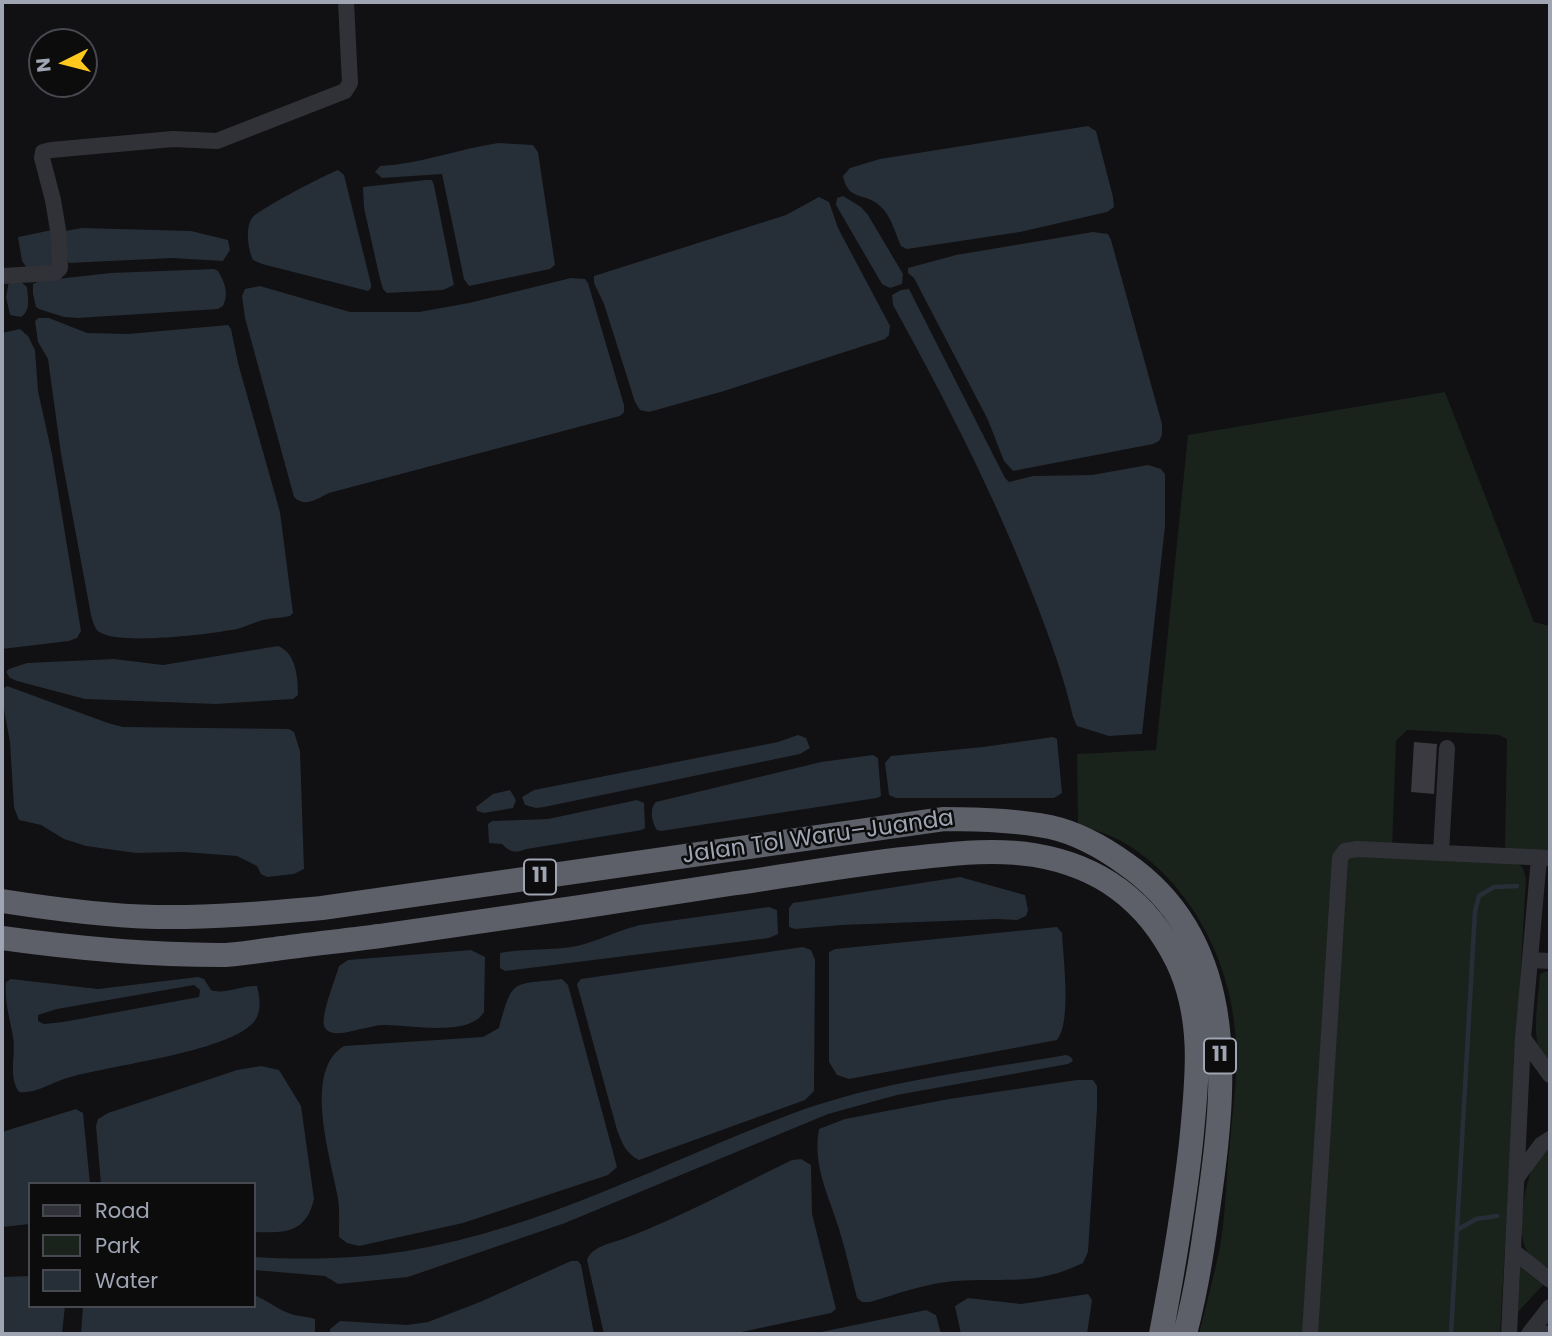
<!DOCTYPE html>
<meta charset="utf-8">
<style>
body{margin:0}
#map{position:relative;width:1552px;height:1336px;overflow:hidden;background:#111012;font-family:Poppins,sans-serif}
canvas{display:block}
.frame{position:absolute;inset:0;border:4px solid #a0a5b4;pointer-events:none}
.legend{position:absolute;left:28px;top:1182px;width:228px;height:126px;box-sizing:border-box;background:#0c0c0d;border:2px solid #474950;margin:0;padding:9px 12px;list-style:none;font-size:21px;color:#a0a5b4}
.legend li{display:flex;align-items:center;gap:14px;height:35px}
.legend b{width:35px;border:2px solid #474950}
.north{position:absolute;left:28px;top:28px;width:70px;height:70px;box-sizing:border-box;background:#0c0c0d;border:2px solid #474950;border-radius:50%;rotate:264deg;font-size:19px;font-weight:700;line-height:28px;text-align:center;color:#a0a5b4}
.north::after{content:'';display:block;margin:auto;width:24px;height:32px;background:#ffc81c;clip-path:polygon(50% 0,100% 100%,50% 72%,0 100%)}
</style>
<div id="map">
<canvas width="1552" height="1336"></canvas>
<div class="frame"></div>
<ul class="legend">
<li><b style="height:9px;background:#313238"></b>Road</li>
<li><b style="height:19px;background:#1a221c"></b>Park</li>
<li><b style="height:19px;background:#262e37"></b>Water</li>
</ul>
<div class="north">N</div>
</div>
<script>
const context = document.querySelector('canvas').getContext('2d');
context.lineJoin = 'round';
function fill(path, color) { context.fillStyle = color; context.fill(path, 'evenodd'); }
function trace(path, color, width, dash) { context.strokeStyle = color; context.lineWidth = width; context.lineCap = dash ? 'butt' : 'round'; context.setLineDash(dash || []); context.stroke(path); }
function write(font, color, halo, rows, align = 'center') {
  context.font = font + ' Poppins,sans-serif'; context.lineWidth = 5; context.setLineDash([]); context.textBaseline = 'middle'; context.strokeStyle = halo; context.fillStyle = color; for (const [text, x, y, turn = 0] of rows) {
    context.save(); context.translate(x, y); context.rotate((+turn || 0) * Math.PI / 180); context.textAlign = isNaN(turn) ? turn : align; if (halo) context.strokeText(text, 0, 0); context.fillText(text, 0, 0); context.restore();
  }
}
fill(new Path2D(`
 M1445,392L1534,622L1550,626V852L1505,849L1507,739L1499,735L1407,730L1396,741L1392,850L1510,856L1523,868L1526,879L1500,1334H1199C1206,1305 1214,1276 1220,1247C1226,1212 1226,1176 1230,1141C1233,1108 1238,1074 1236,1041C1232,963 1191,882 1123,842C1109,834 1093,830 1078,824L1077,754L1156,750L1188,435Z
 M1550,970V1074C1528,1046 1538,1007 1540,974Z
 M1550,1146V1269C1543,1265 1534,1260 1528,1253C1515,1234 1525,1181 1535,1162C1539,1156 1545,1151 1550,1146Z
 M1520,1267L1543,1285L1518,1312Z`), '#1a221c');
fill(new Path2D(`
 M1088,126L1096,131L1113,197L1114,207L1107,212L1020,232L907,249L901,246C895,233 891,215 880,206C866,192 848,202 843,176L850,168L880,159Z
 M498,143L533,145L538,152L555,265L550,269L469,286L464,279L442,174L382,178L375,172L380,166C420,164 458,149 498,143Z
 M338,170L344,175L371,284V288L368,291L262,264L253,260C248,249 245,228 252,218C259,209 325,175 338,170Z
 M426,180H432L434,185L454,285L443,290L387,293L383,289L380,279L364,208L363,187Z
 M843,196L861,207L868,215L903,274L902,284L890,288L882,284L836,205L837,198Z
 M819,197L829,202L838,228L890,326L889,335L885,339L724,391L649,412L640,410L635,402L604,304L594,283V276L786,215Z
 M82,228L191,231L228,240L230,250L223,261L172,258L69,263L67,260L65,231Z
 M52,230L54,266L27,268L22,261L18,237Z
 M1093,232L1108,234L1111,240L1162,424V435L1159,441L1153,444L1013,471L1004,461L988,420L914,278L908,273V268L956,255Z
 M214,269L218,271C225,282 229,294 223,306L218,309L78,318L64,317L39,309L36,307L33,294V284L40,281L110,273Z
 M571,278L585,279L588,283L624,405V412L620,416L329,493C317,499 305,508 294,497L245,318L242,296L245,289L260,286L350,312H419L469,303Z
 M19,280L27,287C28,298 31,311 21,317L10,315L6,297L9,281Z
 M909,289L1005,478L1009,482L1033,476L1092,475L1148,465L1161,469L1165,474V526L1142,734L1109,736L1077,726L1073,717C1064,677 1050,639 1035,600C996,498 946,401 893,305L892,295L901,290Z
 M38,318H49L87,333L128,334L228,325L231,329L238,363L280,512L293,613L290,616C281,618 272,618 263,620C254,622 246,627 237,629C211,634 123,645 101,633C94,630 93,621 91,615L61,454L48,359L38,342L35,321Z
 M20,329L28,336L35,350L38,391L52,454L81,631L77,638L69,641L2,649V333Z
 M278,646C296,653 298,677 298,695L293,699L216,704L85,699L17,681L10,678L6,672L9,669L27,663L114,659L163,665Z
 M7,686L108,723L123,727L289,729L294,732L300,751L304,869L294,874L267,877L261,874L257,866L237,856L183,852L136,853L86,846L64,839L41,825L19,820L14,808L10,742L2,699L3,689Z
 M798,735L806,738L810,748L800,754L544,807L536,808L525,805L522,797L534,790L778,742Z
 M1053,737L1057,739L1062,793L1054,798H896L889,795L885,763L891,756L983,747Z
 M873,755L878,758L881,796L877,798L661,831L657,830C652,823 649,808 656,802L821,762Z
 M510,790L516,800L513,808L484,813L477,811L476,807L493,794Z
 M637,800L644,803L645,828L642,830L527,849C514,853 511,853 502,844L489,843L488,824L492,821L548,819Z
 M960,877L1025,895L1028,910L1026,916L1017,920L997,919L842,925L795,929L789,927V908L793,903Z
 M769,907L777,910L778,934L769,938L505,971L500,968V953C525,948 552,951 577,946C599,941 618,930 640,925Z
 M1057,927L1062,933C1063,957 1072,1022 1057,1040L849,1079L837,1075L829,1062V952L835,949Z
 M803,947L811,950L815,960L814,1091L805,1100L639,1160C626,1154 622,1143 617,1130L577,984L581,979Z
 M471,950L485,957L484,1012C469,1038 408,1024 382,1025C375,1025 368,1028 361,1029C351,1031 332,1038 325,1028C319,1018 336,978 339,966L348,960Z
 M198,977L204,979L211,990C225,995 241,985 257,986C260,998 262,1012 254,1022C227,1053 107,1065 64,1079C48,1084 36,1094 19,1092C8,1076 16,1056 13,1037C10,1018 4,1002 6,982L11,979L98,989ZM194,985L200,990L199,997L63,1022L44,1024L38,1021V1015L57,1009Z
 M562,979L568,985L617,1167L608,1175L463,1223L359,1246L347,1243L339,1237C339,1222 340,1207 337,1193C330,1156 303,1070 344,1046L483,1037L499,1028C513,977 512,985 562,979Z
 M1066,1055L1071,1057L1073,1061L1068,1064L897,1095L828,1114L565,1223L408,1277L338,1284L325,1276L254,1270V1257C305,1260 357,1259 407,1251C541,1229 665,1162 791,1114C879,1081 974,1071 1066,1055Z
 M261,1066L279,1070L301,1106L314,1199C306,1234 284,1233 254,1232V1184H101L96,1126L98,1119L108,1113L237,1070Z
 M1077,1080H1093L1097,1086V1109L1088,1252L1083,1263C1033,1287 1006,1277 955,1281C927,1283 897,1294 870,1302H862L857,1298C851,1275 846,1252 839,1229C829,1196 812,1165 819,1129L845,1119L949,1099Z
 M76,1109L83,1113L90,1184H30V1224L2,1227V1132Z
 M801,1159L811,1165L812,1214L836,1309L831,1313L732,1334H604L587,1260C591,1247 611,1243 623,1239C681,1217 736,1187 792,1160Z
 M571,1261H578L581,1265L594,1334H330V1329L340,1321L407,1325L428,1322L480,1302Z
 M30,1276V1306H65L62,1334H2V1277Z
 M1088,1294L1092,1300L1087,1334H961L955,1306L968,1298L1021,1304Z
 M254,1295C266,1300 275,1307 286,1312C296,1317 306,1316 315,1319V1334H81L83,1306H254Z
 M926,1310L936,1315L941,1334H812Z`), '#262e37');
trace(new Path2D(`
 M1457,1230L1476,1219L1497,1216
 M1451,1334L1475,911L1479,896L1494,887L1517,886`), '#262e37', 4.5);
fill(new Path2D(`
 M1414,742L1437,744L1434,794L1411,792Z`), '#3a3a40');
trace(new Path2D(`
 M2,276L55,273L60,268L59,236L53,200L42,158L43,152L51,150L173,139L217,141L345,91L350,83L346,2
 M1441,852L1447,748
 M1530,960L1550,961
 M1523,1038L1550,1075
 M1518,1176L1541,1145L1550,1139
 M1513,1251L1550,1280
 M1310,1334L1340,858L1345,851L1357,849L1550,858
 M1509,1334L1523,1038L1539,858
 M1529,1334L1550,1307
 M1547,1334L1550,1333`), '#313238', 16);
trace(new Path2D(`
 M2,901C53,909 104,916 156,917C211,918 267,913 322,908L944,819C980,819 1015,820 1050,827C1077,833 1104,848 1126,864C1235,940 1227,1071 1211,1188C1204,1239 1198,1284 1185,1334
 M2,938C74,948 146,955 219,955C237,955 256,951 275,949C312,944 350,940 387,935C501,919 616,902 730,884C794,875 858,863 922,857C959,853 997,849 1034,855C1100,866 1147,900 1177,961C1205,1019 1197,1081 1191,1143C1184,1207 1173,1271 1161,1334`), '#5d5f69', 24);
for (const [x, y, w] of [
 [540,877,32],
 [1220,1056,32]
]) { const box = new Path2D(); box.roundRect(x - w / 2, y - 17.5, w, 35, 5); context.fillStyle = '#0c0c0d'; context.fill(box); trace(box, '#a0a5b4', 2); }
write('bold 21px', '#a0a5b4', null, [
 ["11",540,877],
 ["11",1220,1056]
]);
write('23px', '#a0a5b4', '#0c0c0d', [
 ["Jalan Tol Waru–Juanda",818,838,-8]
]);
</script>
